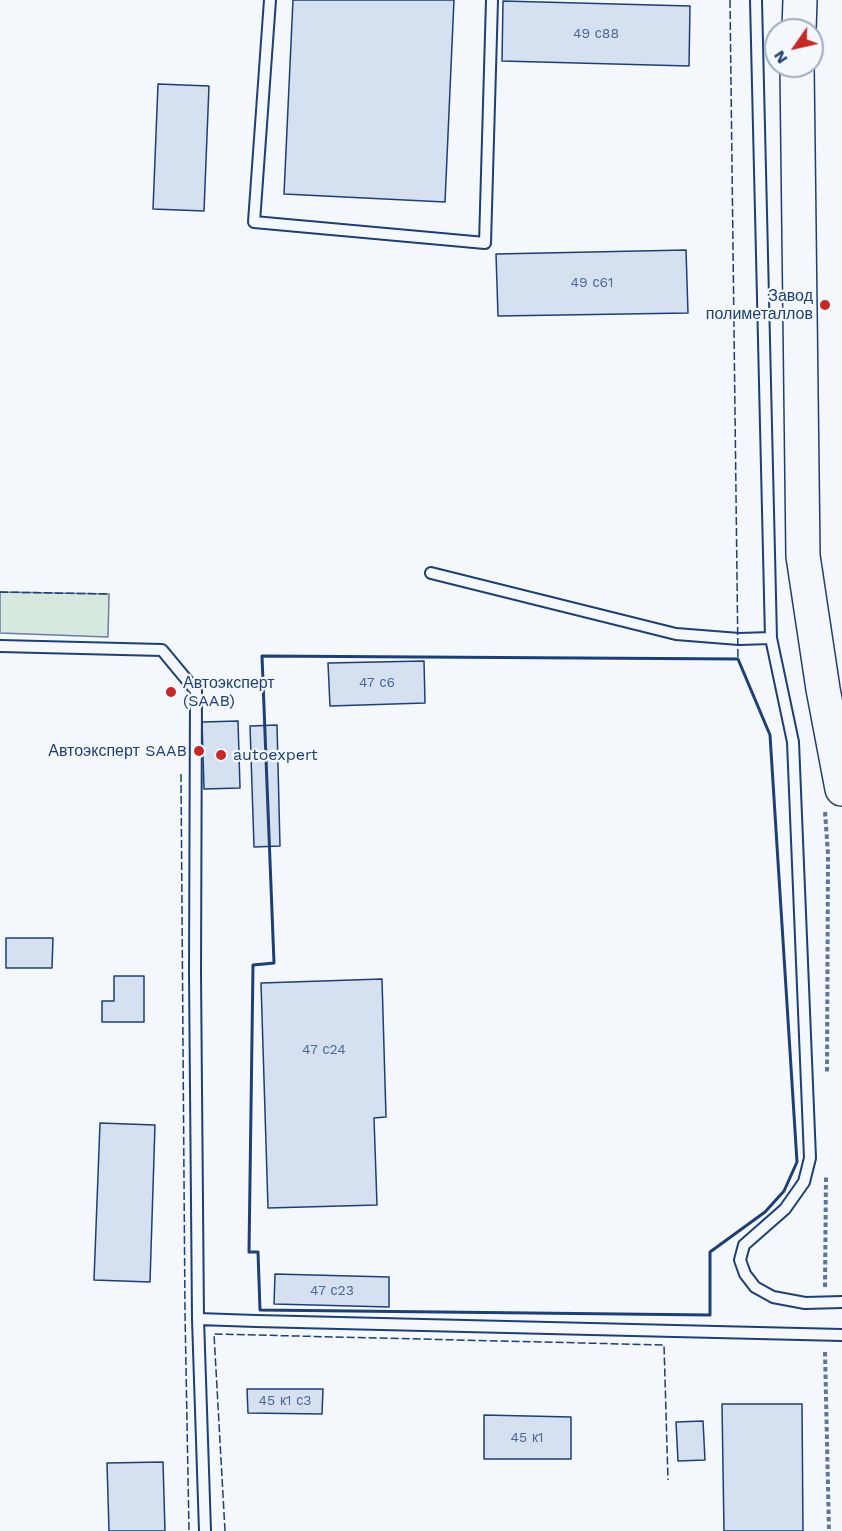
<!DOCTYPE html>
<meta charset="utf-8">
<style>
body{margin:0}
#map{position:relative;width:842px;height:1531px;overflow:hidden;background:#f4f7fb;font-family:"Work Sans",sans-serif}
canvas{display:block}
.north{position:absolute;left:764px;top:18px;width:60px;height:60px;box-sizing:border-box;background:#f4f7fb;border:2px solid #9eadc5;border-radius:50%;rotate:236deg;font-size:16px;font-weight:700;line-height:24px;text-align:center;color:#1d3f73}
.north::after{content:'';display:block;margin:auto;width:21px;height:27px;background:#c62828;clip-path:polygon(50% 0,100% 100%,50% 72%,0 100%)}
</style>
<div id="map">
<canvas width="842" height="1531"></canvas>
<div class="north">N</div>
</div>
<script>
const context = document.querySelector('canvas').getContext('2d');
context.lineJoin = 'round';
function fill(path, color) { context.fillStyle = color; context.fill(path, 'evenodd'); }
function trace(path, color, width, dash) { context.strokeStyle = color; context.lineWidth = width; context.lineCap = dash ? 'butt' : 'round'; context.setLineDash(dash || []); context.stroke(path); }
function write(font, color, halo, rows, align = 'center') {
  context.font = font + ' "Work Sans",sans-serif'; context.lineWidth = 4.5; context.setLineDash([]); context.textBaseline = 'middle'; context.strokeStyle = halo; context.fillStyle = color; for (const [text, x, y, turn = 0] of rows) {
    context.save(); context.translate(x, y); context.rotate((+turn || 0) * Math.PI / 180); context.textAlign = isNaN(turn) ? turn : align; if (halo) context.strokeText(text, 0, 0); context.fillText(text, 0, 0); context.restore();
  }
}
const green = new Path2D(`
 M0,592L109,594L108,637L0,633Z`);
fill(green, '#d7e8df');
trace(green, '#687fa3', 1.5);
const building = new Path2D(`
 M293,0H454L445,202L284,194Z
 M503,1L690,6L689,66L502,61Z
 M158,84L209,86L204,211L153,209Z
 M686,250L688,313L498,316L496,254Z
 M424,661L425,703L330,706L328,663Z
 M238,721L240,788L204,789L202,722Z
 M277,725L280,846L254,847L250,726Z
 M6,938H53L52,968H6Z
 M114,976H144V1022H102V1001H114Z
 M382,979L386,1117L374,1118L377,1205L268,1208L261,983Z
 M100,1123L155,1125L150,1282L94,1280Z
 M275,1274L389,1277V1307L274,1304Z
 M247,1389H323L322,1414L248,1413Z
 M722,1404H802L803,1531H724Z
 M484,1415L571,1417V1459H484Z
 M703,1421L705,1460L678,1461L676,1422Z
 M163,1462L165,1531H109L107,1463Z`);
fill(building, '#d5e0f0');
trace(building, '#1d3f73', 1.5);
const lane = new Path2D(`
 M270,0L254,222L485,243L492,0
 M756,0L771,638L793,742L810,1158L804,1182L785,1209L744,1245L740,1260L745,1274L755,1287L773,1297L805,1303L842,1302
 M431,573L676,634L739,639L771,638
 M0,646L162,650L196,691L195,973L198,1319L256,1321L842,1335
 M198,1319L205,1531`);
const primary = new Path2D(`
 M799,30L800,0
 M797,66L803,556L823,689L842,789`);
trace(lane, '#1d3f73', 14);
trace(primary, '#1d3f73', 36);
trace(new Path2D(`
 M825,812L828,854L827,1074
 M825,1287L826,1175
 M825,1352L829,1531`), '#5e769c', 4, [4.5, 3]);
trace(lane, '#f4f7fb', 10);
trace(primary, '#f4f7fb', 33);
trace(new Path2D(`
 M730,0L738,659
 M0,592L109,594
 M181,774L185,1313L189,1531
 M225,1531L214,1334L664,1345L668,1480`), '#1d3f73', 1.5, [8, 3]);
trace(new Path2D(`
 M262,656L738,659L770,735L797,1162L784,1191L765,1212L710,1252V1315L260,1310L258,1252H249L253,965L274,963Z`), '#1d3f73', 3);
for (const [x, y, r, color] of [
 [825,305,6,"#c62828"],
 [171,692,6,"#c62828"],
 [199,751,6,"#c62828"],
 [221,755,6,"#c62828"]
]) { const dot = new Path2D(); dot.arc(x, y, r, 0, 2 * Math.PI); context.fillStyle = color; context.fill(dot); trace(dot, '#f4f7fb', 2); }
write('14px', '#4b6792', null, [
 ["49 с88",596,34],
 ["49 с61",592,283],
 ["47 с6",377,683],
 ["47 с24",324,1050],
 ["47 с23",332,1291],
 ["45 к1 с3",285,1401],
 ["45 к1",527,1438]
]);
write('16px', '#1d3f73', '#f4f7fb', [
 ["Завод",813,296],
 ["полиметаллов",813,314],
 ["Автоэксперт",183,683,"left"],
 ["(SAAB)",183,701,"left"],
 ["Автоэксперт SAAB",187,751],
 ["autoexpert",233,755,"left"]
], 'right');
</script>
